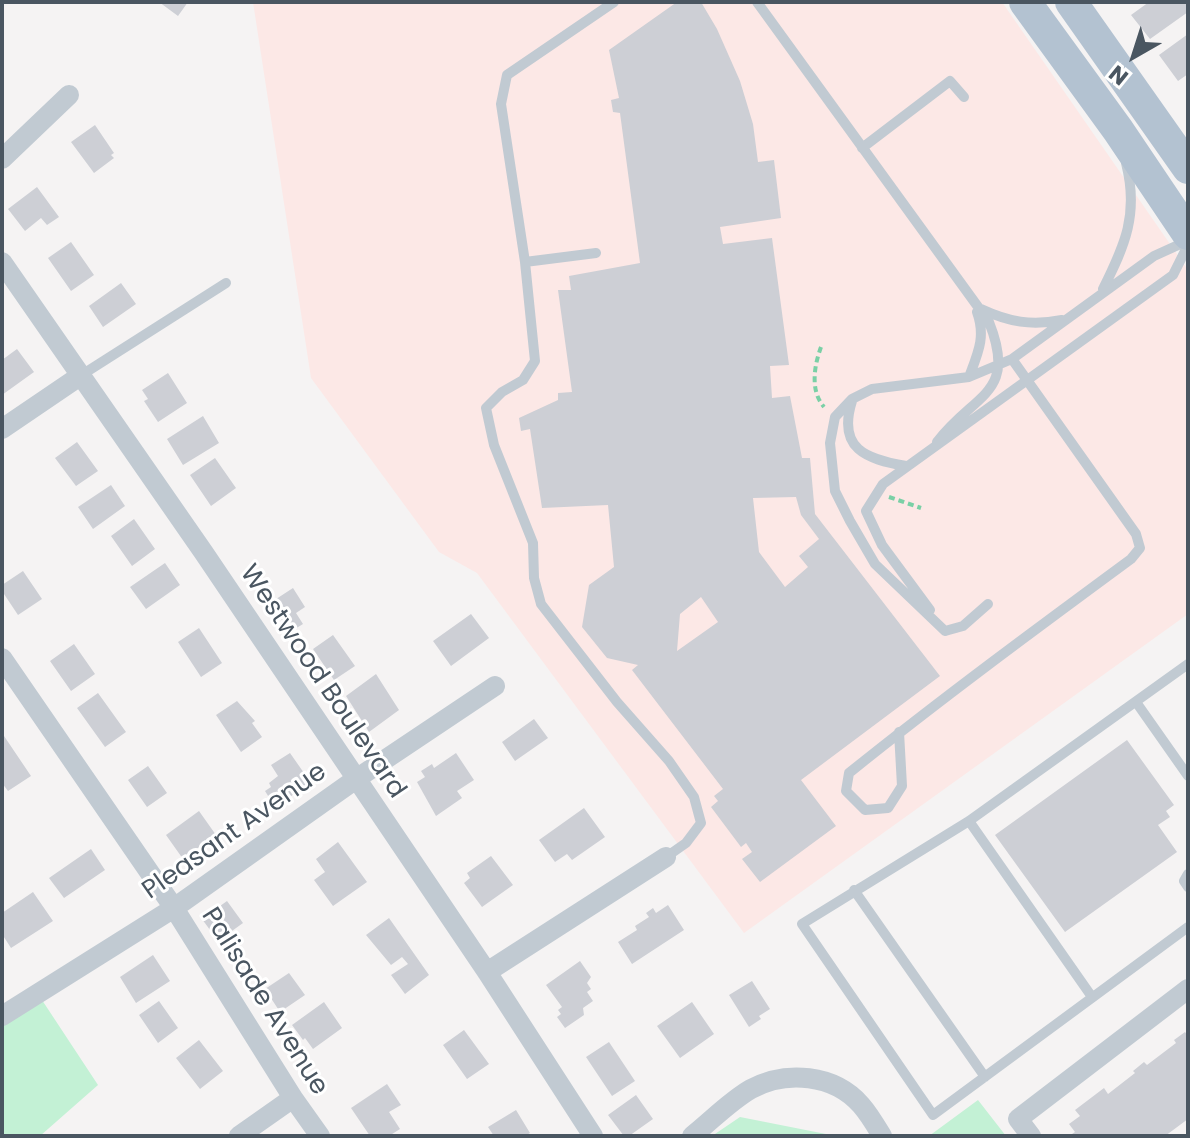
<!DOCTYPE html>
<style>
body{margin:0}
#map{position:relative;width:1190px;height:1138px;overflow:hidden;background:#f5f3f3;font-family:Poppins,sans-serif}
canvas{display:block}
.frame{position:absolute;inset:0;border:4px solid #4a5661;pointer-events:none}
.north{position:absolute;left:1094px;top:16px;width:80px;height:80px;-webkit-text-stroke:6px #fff;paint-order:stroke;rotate:219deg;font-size:22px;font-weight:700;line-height:32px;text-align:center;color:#4a5661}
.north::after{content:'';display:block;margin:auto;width:28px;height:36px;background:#4a5661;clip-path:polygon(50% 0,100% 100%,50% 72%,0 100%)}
</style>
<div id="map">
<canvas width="1190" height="1138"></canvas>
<div class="frame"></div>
<div class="north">N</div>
</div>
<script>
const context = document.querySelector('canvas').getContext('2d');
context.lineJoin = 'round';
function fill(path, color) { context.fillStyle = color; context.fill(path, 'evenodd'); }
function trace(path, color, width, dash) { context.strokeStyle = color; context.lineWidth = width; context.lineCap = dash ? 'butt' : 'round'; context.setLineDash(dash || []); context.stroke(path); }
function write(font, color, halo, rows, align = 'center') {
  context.font = font + ' Poppins,sans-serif'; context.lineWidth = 6; context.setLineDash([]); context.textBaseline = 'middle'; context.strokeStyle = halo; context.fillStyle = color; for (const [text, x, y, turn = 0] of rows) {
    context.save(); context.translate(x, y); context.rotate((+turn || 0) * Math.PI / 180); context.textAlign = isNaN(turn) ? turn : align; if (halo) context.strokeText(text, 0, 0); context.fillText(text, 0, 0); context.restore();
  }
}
fill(new Path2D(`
 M253,2H1002L1188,270V614L744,933L477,573L439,552L311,378Z`), '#fce8e6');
fill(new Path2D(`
 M40,997L98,1085L40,1136H2V1020Z
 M978,1100L1006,1136H929Z
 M740,1117L836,1136H712Z`), '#c3f1d5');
fill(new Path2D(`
 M159,2H188L178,16Z
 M677,2H701L717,29L740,81L753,124L758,162L774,160L781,218L720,227L723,244L772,238L789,365L770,366L772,398L790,396L802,458H810L815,514L940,676L801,780L836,826L760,882L742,859L752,852L746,843L741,847L711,807L718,801L714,796L723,789L632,670L638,665L607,658L582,627L589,585L614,567L608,505L542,508L530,429L521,431L519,418L558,400V393L572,392L558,290H571L569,276L640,263L620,113L613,112L611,100L619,98L609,50ZM796,497L801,515L819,539L799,556L808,567L785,587L759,552L753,498ZM701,597L718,622L677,651L680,614Z
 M1149,2H1188V12L1150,39L1131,15Z
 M1188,34V74L1178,81L1159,55Z
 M95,125L114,153L111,155L114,158L94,173L71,142Z
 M37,187L59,217L47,225L41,218L25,231L8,209Z
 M71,242L94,275L71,291L48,258Z
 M121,283L136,304L103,327L89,306Z
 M17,349L34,372L2,395V360Z
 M168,373L187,403L158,422L144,401L148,399L142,390Z
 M203,416L219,443L183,465L167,439Z
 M77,442L98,471L76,486L55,458Z
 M215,458L236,488L211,506L190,475Z
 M111,485L125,506L93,529L78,507Z
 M134,519L155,549L132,566L111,536Z
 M165,563L180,585L146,609L130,587Z
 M23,571L42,599L18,615L2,591V585Z
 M293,588L305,607L296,613L303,624L290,632L270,603Z
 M471,614L489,638L451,666L433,641Z
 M199,628L222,663L201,677L178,642Z
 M333,635L355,666L334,680L313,649Z
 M74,644L95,674L71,691L50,661Z
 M376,674L399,710L369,732L346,696Z
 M98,693L126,732L105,747L77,708Z
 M237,701L255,721L252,723L262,737L241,752L216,715Z
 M534,719L548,738L515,761L502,742Z
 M2,733L31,776L8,791L2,783Z
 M1127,740L1174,805L1166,811L1170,817L1158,825L1177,852L1065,932L995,835Z
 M290,753L311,783L282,802L277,795L270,799L265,791L271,787L269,783L278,776L271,765Z
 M456,753L474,780L457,791L462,798L436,816L417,782L425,777L421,771L432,764L434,768Z
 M148,766L167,793L147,807L128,780Z
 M584,808L605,837L572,860L567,854L555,862L539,840Z
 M199,811L216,835L183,859L166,835Z
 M338,842L367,882L333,906L314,880L325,872L316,859Z
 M91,849L105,870L64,898L49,878Z
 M491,856L513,885L482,907L464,883L470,878L467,873Z
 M33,892L53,921L11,948L2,934V913Z
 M227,901L243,923L218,941L202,919Z
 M668,905L684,930L632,964L618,942L637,930L635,926L649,917L646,913L653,908L656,913Z
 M389,918L429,975L405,994L391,975L408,964L402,957L391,965L366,935Z
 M153,955L170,981L136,1003L120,977Z
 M580,961L591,977L587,983L591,989L587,992L593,1001L583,1008L584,1015L565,1028L557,1017L561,1014L558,1010L562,1007L546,985Z
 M289,973L305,995L280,1012L265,989Z
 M752,981L770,1009L759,1016L761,1019L749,1027L729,995Z
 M159,1001L178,1028L158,1043L139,1015Z
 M324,1002L342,1028L313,1049L305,1038L303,1040L292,1025Z
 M692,1002L714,1034L680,1058L657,1026Z
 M464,1030L489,1064L467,1079L443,1045Z
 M1185,1032L1188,1036V1119L1165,1136H1074L1072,1134L1075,1132L1069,1124L1080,1116L1075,1110L1104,1088L1108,1094L1135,1073L1133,1071L1144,1062L1147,1065L1176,1043L1174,1040Z
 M199,1040L223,1071L200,1089L176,1058Z
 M609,1042L635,1081L612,1096L586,1057Z
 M387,1084L401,1105L389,1112L400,1129L389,1136H370L351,1108Z
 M636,1095L653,1119L629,1136H624L608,1115Z
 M516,1110L530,1133L525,1136H494L488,1127Z`), '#cdcfd5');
trace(new Path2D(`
 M821,347C814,366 810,391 824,407
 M889,497L921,508`), '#7ad0a6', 4, [6, 4]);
trace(new Path2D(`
 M614,2L507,75L501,104L525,262L535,361L523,380L502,392L486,408L494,445L533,543L534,578L541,604L617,702L669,761L694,797L701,823L686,843L666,857
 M757,2L989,322C1018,395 974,393 937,442
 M862,148L950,81L964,97
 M525,262L596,253
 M1103,289C1125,245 1139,214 1126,163
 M981,309C1009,322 1031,326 1062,320
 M80,376L226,283
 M969,377C978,353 986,337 977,312
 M852,401C837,449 866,459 906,466
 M930,610L882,545L866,511L883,484L1173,275L1188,245
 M945,631L875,564L850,521L835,491L830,443L835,417L852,399L872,389L969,377L1012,359L1154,256L1187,241
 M945,631L963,626L988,604
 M1188,664L969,821L802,924L933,1115L1188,927
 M1136,702L1188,776
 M899,732L902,786L888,808L865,810L846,791L849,773C941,699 1036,629 1131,559L1140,548L1136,534L1012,359
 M969,821L1092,997
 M1188,874L1184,881L1188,887
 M854,890L985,1077`), '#c1cad2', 10);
trace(new Path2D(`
 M2,159L69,95
 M2,262L204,553L487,972L593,1136
 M2,429L80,376
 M2,658L174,908L293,1098L320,1136
 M487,972L666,857
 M2,1016L174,908L356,779L495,686
 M239,1136L293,1098
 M692,1136C711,1121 730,1101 751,1089C786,1070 834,1074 861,1105C869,1114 876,1126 882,1136
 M1031,1136L1018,1119L1188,989`), '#c1cad2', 20);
trace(new Path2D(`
 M1025,2L1118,130L1188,234
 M1071,2L1188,168`), '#b3c2d1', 32);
write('26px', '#4a5661', '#fff', [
 ["Westwood Boulevard",322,682,56],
 ["Pleasant Avenue",235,832,-35],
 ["Palisade Avenue",264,1002,58]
]);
</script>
